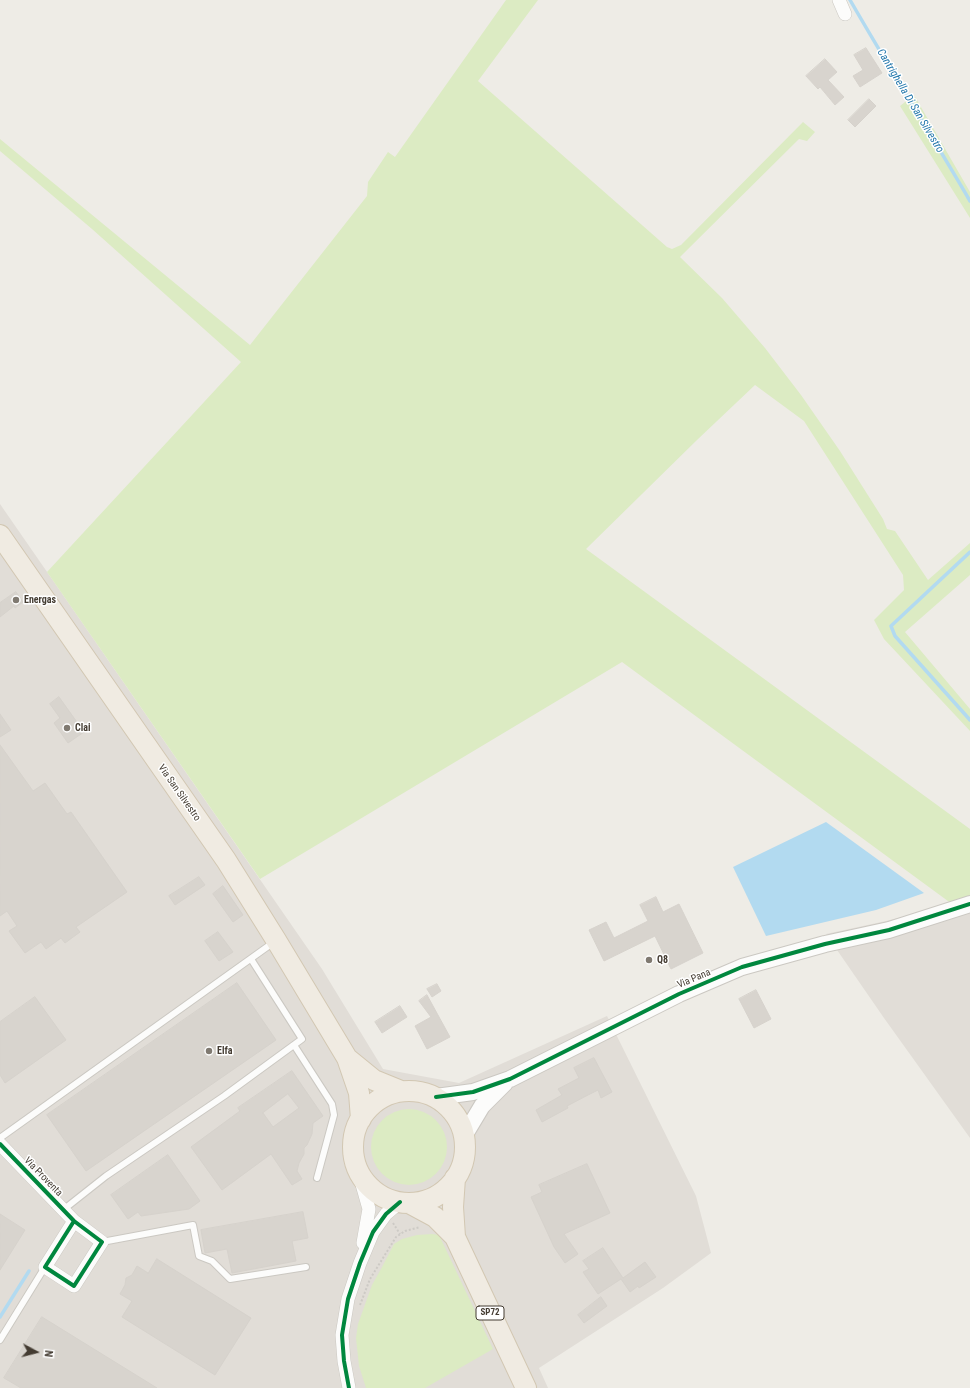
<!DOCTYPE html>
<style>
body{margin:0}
#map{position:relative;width:970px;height:1388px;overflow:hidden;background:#eeece6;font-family:"Roboto Condensed",sans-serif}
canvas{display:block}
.north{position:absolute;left:16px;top:1332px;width:40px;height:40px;-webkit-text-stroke:3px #fff;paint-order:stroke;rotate:97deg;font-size:11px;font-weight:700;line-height:16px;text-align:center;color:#443c32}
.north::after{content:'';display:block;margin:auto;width:14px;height:18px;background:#443c32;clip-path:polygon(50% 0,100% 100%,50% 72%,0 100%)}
</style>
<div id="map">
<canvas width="970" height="1388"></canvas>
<div class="north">N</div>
</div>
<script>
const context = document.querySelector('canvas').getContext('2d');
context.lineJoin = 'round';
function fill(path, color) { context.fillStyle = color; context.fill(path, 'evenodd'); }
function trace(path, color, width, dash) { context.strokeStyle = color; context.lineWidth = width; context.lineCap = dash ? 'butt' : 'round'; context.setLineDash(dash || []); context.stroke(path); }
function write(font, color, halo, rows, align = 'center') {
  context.font = font + ' "Roboto Condensed",sans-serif'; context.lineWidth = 3; context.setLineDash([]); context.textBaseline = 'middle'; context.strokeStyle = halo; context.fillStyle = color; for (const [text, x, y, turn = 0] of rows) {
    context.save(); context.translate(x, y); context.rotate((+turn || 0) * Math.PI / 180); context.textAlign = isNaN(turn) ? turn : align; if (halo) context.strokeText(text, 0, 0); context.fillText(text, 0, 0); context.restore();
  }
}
fill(new Path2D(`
 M0,504L322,969L383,1069L459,1083L607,1016L696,1196L711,1253L663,1288L539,1368L548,1388H0Z
 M970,897V1138L884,1018L826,934L886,921L952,904Z`), '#e1ddd7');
fill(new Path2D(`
 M506,0H538L478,81L667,247L672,249L681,245L803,122L815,132L807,141L799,139L680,257L722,298L765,348L801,395L840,451L883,519L887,529L895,531L928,580L970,543V575L905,632L970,709V731L884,639L874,620L904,590L903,575L804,421L755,385L697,440L586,549L970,829V897L952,904L622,662L260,879L47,572L241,362L92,229L0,151V139L250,345L367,196L368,182L388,152L395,157Z
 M914,95L970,192V218L900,106Z
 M371 1147a38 38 0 1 1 76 0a38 38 0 1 1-76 0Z
 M432,1234L439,1235L493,1349L425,1388H366L359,1366L356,1338L358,1324L372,1285L381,1269L394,1244L402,1239L417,1235Z`), '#dcebc3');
fill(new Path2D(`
 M826,822L924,893L876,910L766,936L733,867Z`), '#b2daf0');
trace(new Path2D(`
 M850,0C889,68 931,134 970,201
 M970,552L891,626L895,636L970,720
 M0,1317L29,1271`), '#b2daf0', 3.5);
const building = new Path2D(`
 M866,48L882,73L860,87L853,76L863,70L854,55Z
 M825,59L837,72L828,80L844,97L835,105L820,87L818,89L806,76Z
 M869,99L876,106L855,127L848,120Z
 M16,592L23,602L15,608L14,606L0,617V603Z
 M59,697L84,732L68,743L54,723L60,718L50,704Z
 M0,714L11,730L0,737Z
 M0,745L33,791L45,783L67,814L71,812L127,892L76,927L80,932L65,943L61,938L46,949L41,942L25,953L9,931L17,926L7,911L0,916Z
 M199,877L205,885L175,905L169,896Z
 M223,886L243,915L233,922L213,894Z
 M656,897L663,912L679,904L703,953L671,969L655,936L604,961L589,930L606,922L614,938L648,921L640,905Z
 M218,932L233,952L219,961L205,941Z
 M237,983L276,1040L86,1171L47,1115Z
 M437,984L441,991L432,997L427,989Z
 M756,990L771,1019L754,1028L739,999Z
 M427,995L450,1037L427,1049L415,1026L431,1017L419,1001Z
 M35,997L66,1040L5,1083L0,1075V1022Z
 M400,1006L407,1017L382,1033L375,1022Z
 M594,1058L612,1092L601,1098L598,1090L588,1095L567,1106L568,1108L542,1122L536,1110L562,1095L558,1089L579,1078L574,1068Z
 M292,1071L323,1116L313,1123L312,1134L307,1145L304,1148V1154L299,1163L297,1171L302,1179L292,1185L271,1154L222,1190L191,1147L240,1111L238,1108ZM288,1094L299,1108L273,1127L263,1113Z
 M168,1155L200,1201L189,1209L141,1216L138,1212L128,1219L111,1195Z
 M587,1164L610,1213L564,1234L578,1254L565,1263L554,1247L531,1197L542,1192L539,1185Z
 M303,1212L308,1238L292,1241L296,1261L232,1273L227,1249L205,1253L201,1230Z
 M0,1214L25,1230L0,1270Z
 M603,1248L623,1278L645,1262L656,1277L639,1288L638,1286L630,1292L621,1279L598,1294L583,1272L589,1269L583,1261Z
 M157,1259L251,1318L215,1375L122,1317L132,1301L120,1294L125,1285L126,1278L132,1275L137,1266L148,1273Z
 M601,1297L607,1306L584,1323L578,1315Z
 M42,1317L157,1388H21L4,1378Z`);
fill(building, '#d8d4ce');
trace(building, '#d6d2cc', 1);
const service = new Path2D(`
 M294,1045L332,1104L334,1115L317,1178
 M0,1138L274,942
 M63,1210L106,1176L224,1096L302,1039L251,959
 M102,1242L193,1225L199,1256L212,1261L230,1279L306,1267
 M0,1340L45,1267`);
const minor = new Path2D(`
 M839,0L845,14
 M0,1144L74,1221L102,1242L74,1286L45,1267L74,1221
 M356,1163L369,1209L363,1243
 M349,1388L344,1361L342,1335L348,1299L360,1263L373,1232L386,1214L400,1202`);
const tertiary = new Path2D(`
 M436,1097L473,1092L510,1079L679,994L742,967L825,944L889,930L970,904
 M464,1136L482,1106L505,1083`);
const primary = new Path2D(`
 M0,535L226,860L276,940L347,1058L359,1093L361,1119
 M347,1058L374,1080L401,1091
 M353 1147a56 56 0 1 1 112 0a56 56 0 1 1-112 0Z
 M409,1203L435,1217L455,1237L526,1388
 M455,1237L453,1207L455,1178`);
trace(service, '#cbc8c2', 8);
trace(minor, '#cbc8c2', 14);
trace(tertiary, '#cbc8c2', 18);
trace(primary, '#d2c7b2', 22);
trace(new Path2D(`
 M348,1154L350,1128
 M393,1223L400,1234
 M360,1305L370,1279L396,1237L405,1231L420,1227`), '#cdcac5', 2, [2, 2]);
trace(service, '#fcfcfb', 6);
trace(minor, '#fcfcfb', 13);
trace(tertiary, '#fcfcfb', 16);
trace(primary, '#f0ebe2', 20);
trace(new Path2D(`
 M436,1097L473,1092L510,1079L679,994L742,967L825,944L889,930L970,904
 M0,1144L74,1221L102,1242L74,1286L45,1267L74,1221
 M349,1388L344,1361L342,1335L348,1299L360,1263L373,1232L386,1214L400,1202`), '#00873e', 4);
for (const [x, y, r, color] of [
 [16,600,4,"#807a71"],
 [67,728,4,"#807a71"],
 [649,960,4,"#807a71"],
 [209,1051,4,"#807a71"]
]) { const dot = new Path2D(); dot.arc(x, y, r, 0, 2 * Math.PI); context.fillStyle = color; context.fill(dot); trace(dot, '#fff', 1.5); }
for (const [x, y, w] of [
 [490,1313,28]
]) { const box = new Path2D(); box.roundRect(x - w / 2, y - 7, w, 14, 3); context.fillStyle = '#fff'; context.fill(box); trace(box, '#443c32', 1); }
write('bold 9px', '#443c32', null, [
 ["SP72",490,1313]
]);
write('bold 10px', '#443c32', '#fff', [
 ["Energas",24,600],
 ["Clai",75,728],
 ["Q8",657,960],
 ["Elfa",217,1051]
], 'left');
write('10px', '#443c32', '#fff', [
 ["Via San Silvestro",179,793,55],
 ["Via Pana",694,979,-23],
 ["Via Proventa",43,1177,46]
]);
write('italic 11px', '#2579ad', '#fff', [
 ["Cantrighella Di San Silvestro",910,101,59]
]);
</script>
